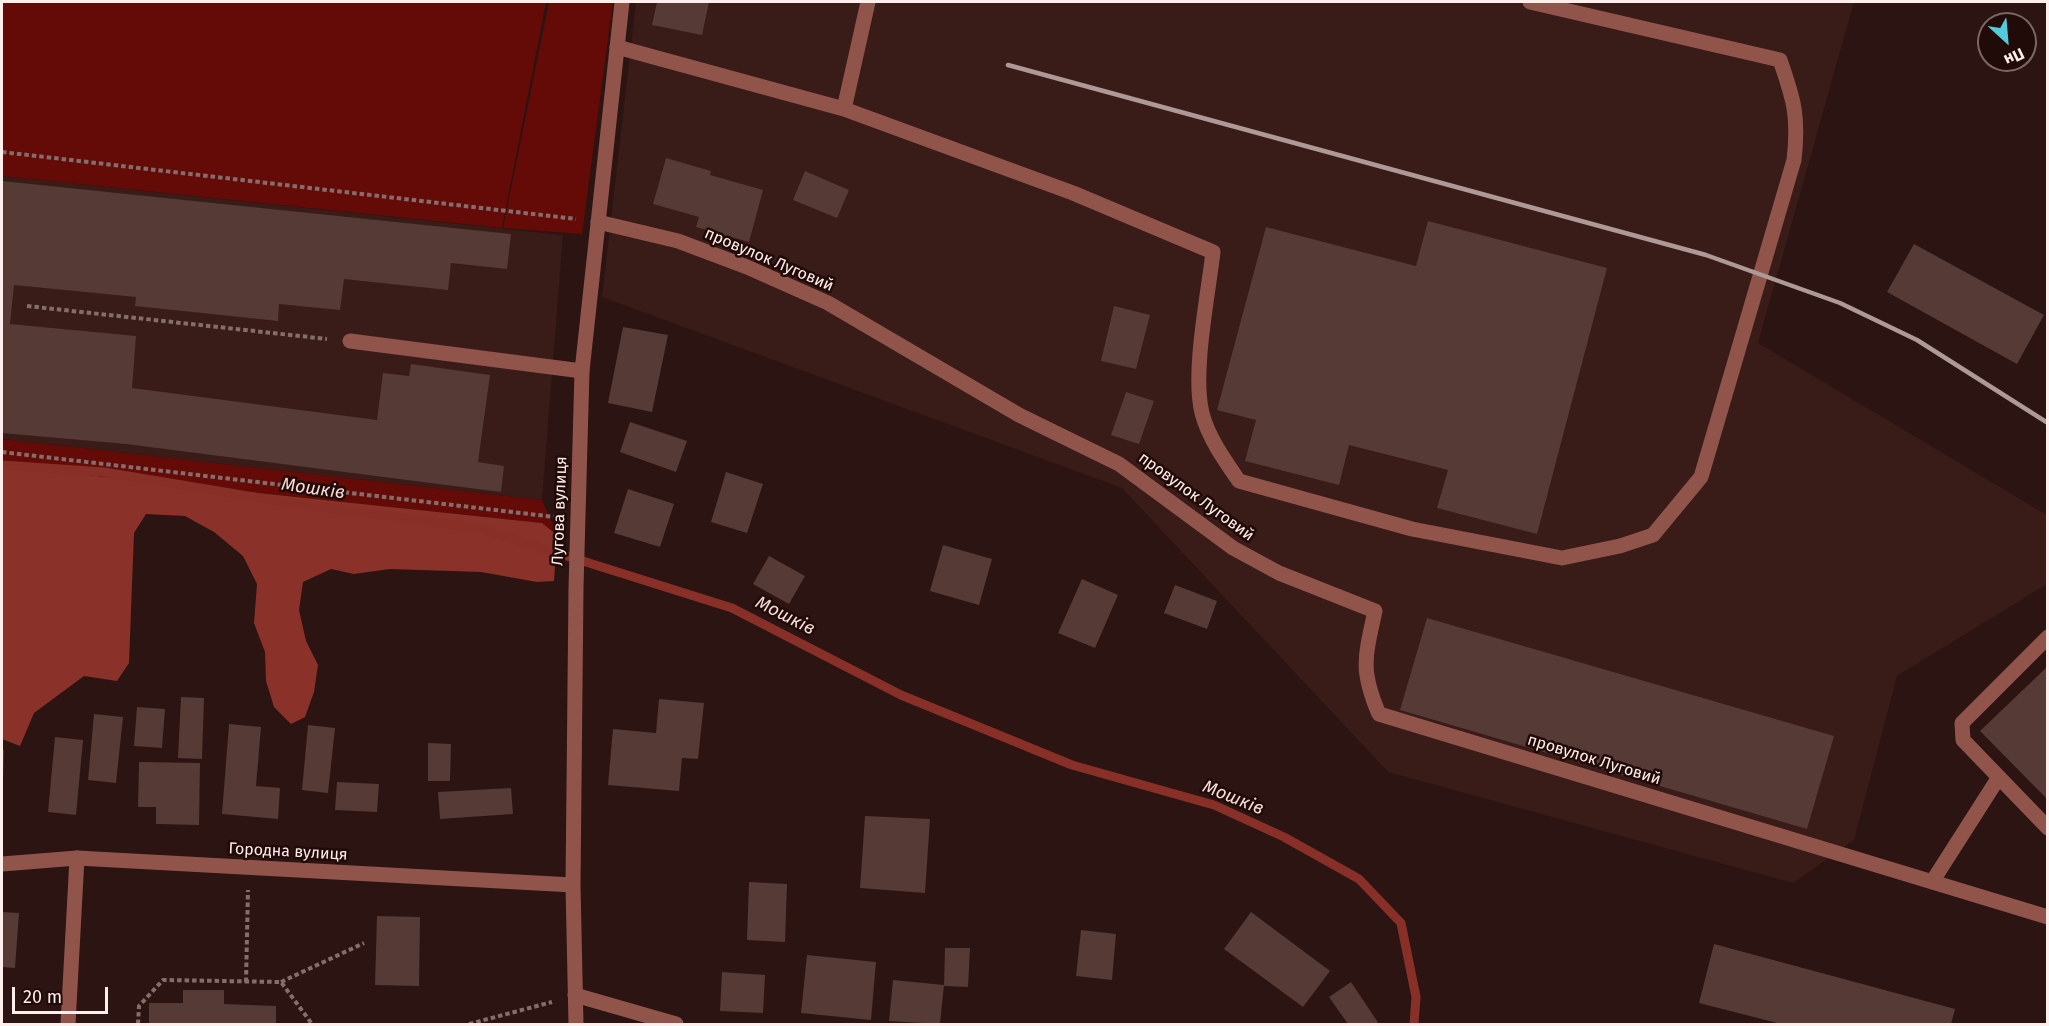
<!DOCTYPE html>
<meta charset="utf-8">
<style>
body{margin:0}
#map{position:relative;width:2049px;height:1026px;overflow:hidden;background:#2b1411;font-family:"Fira Sans",sans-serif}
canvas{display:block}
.frame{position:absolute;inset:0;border:3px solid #ffeeeb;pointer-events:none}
.north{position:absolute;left:1977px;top:12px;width:60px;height:60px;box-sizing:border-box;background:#210b09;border:2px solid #7a6663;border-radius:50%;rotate:154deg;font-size:16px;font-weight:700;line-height:24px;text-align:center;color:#ffeeeb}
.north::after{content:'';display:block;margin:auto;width:21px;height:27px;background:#53cadc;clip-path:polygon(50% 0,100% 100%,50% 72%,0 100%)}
.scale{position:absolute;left:12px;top:987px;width:96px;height:27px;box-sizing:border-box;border:3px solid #ffeeeb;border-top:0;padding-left:8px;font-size:18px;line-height:21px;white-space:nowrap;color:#ffeeeb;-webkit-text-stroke:4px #210b09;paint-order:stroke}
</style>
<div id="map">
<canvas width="2049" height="1026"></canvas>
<div class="frame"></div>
<div class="north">Пн</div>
<div class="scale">20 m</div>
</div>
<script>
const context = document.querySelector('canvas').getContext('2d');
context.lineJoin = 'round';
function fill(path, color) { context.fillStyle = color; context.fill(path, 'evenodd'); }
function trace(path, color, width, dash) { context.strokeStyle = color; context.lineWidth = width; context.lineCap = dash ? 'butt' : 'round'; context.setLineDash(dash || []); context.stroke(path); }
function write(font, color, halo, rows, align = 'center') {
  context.font = font + ' "Fira Sans",sans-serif'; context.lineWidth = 5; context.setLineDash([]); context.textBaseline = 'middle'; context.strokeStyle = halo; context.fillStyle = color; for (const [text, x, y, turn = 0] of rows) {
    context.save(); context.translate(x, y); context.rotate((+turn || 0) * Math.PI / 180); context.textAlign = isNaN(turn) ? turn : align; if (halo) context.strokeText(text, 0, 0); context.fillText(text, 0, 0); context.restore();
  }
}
fill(new Path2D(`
 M636,2H1854L1758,343L2047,515V584L1897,676L1854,840L1793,883L1388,772L1122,488L602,297Z
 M2,176L563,235L542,500L2,439Z`), '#391b17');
fill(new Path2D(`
 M2,2H546L502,228L2,176Z
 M549,2H613L582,234L503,228Z
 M2,439L542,500L557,535L542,523L2,466Z`), '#640b07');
fill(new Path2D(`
 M2,466L542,523L557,535L554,581L537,582L481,572L390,569L354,574L331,569L303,582L299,610L306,641L318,665L314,692L305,717L291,724L274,707L266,681L265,652L254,623L257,584L243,556L214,532L185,516L146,514L134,533L129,663L117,681L84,676L34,713L20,746L2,739Z`), '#8a3229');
trace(new Path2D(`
 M2,465L104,472L296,504L478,528L732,608L901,695L1072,765L1214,805L1284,837L1359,879L1401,923L1416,997L1414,1024`), '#883027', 9);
fill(new Path2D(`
 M657,2H709L702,35L652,25Z
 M666,158L711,171L710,175L763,190L749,242L696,227L699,217L653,204Z
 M805,171L849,190L837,218L793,200Z
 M2,181L511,234L507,269L451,263L448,290L344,279L340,310L279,304L278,321L135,306L136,297L14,285L10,324L136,336L132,388L377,420L383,373L409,376L411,364L490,375L478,462L504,466L501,492L126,444L2,433Z
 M1428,221L1607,268L1537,534L1437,508L1448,470L1349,445L1339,485L1245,461L1256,420L1217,410L1266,227L1416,266Z
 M1914,244L2044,315L2017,364L1887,292Z
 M1114,306L1150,315L1136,369L1101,361Z
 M623,327L668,335L652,412L608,403Z
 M1126,392L1154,401L1139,444L1111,435Z
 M630,422L687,441L676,472L620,452Z
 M726,472L763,484L747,533L711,522Z
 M628,489L674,504L660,547L614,533Z
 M943,545L992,559L979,605L930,591Z
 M769,556L805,576L789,604L753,584Z
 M1082,579L1118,595L1095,648L1058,633Z
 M1175,585L1217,601L1207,629L1164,613Z
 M1427,618L1834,736L1807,829L1400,710Z
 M2048,666V800L1980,731Z
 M181,697L204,698L202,759L178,758Z
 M659,699L704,703L698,759L682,758L679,791L608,785L613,729L656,733Z
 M137,707L165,709L162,748L134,746Z
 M94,714L123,717L116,783L88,780Z
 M229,724L261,727L256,786L280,788L278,819L222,814Z
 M308,725L335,728L328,793L302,790Z
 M55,737L83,740L76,815L48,812Z
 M428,743L451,744L450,781H428Z
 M2,750H4L3,777H2Z
 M139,762L200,763L199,825L156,824V807H138Z
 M337,782L379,784L377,812L335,810Z
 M511,788L513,814L440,819L438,792Z
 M865,816L930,819L925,893L860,888Z
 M749,882L787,884L785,942L747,940Z
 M2,912L19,913L15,968L2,967Z
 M1251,912L1330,971L1303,1007L1224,949Z
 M377,916L420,917L419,986L375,985Z
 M1081,930L1116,934L1112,980L1076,976Z
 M1714,944L1955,1009L1951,1024H1781L1699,1003Z
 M945,948H970L968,987L944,986Z
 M807,955L876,962L871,1020L801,1013Z
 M722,972L765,975L763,1013L720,1011Z
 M893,980L944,985L940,1024L889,1021Z
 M1351,982L1379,1024H1348L1329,997Z
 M183,990H224V1004L276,1006V1024H149V1003H183Z`), '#553a36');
trace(new Path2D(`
 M2,152L576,219
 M27,306L327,339
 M2,452L555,517
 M246,982L248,890
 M281,982L364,943
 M138,1024L139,1006L163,980L281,982L312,1024
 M469,1024L552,1002`), '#836e6b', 4, [4.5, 3]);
trace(new Path2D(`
 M617,47L844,109L1073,193L1213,252C1208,296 1192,373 1202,413C1208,437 1225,461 1239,481L1412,529L1562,558L1620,546L1653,535L1701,477L1794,160C1799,117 1794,100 1780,60L1530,2
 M844,109L868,2
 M598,222L678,241L747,267L828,303L1019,415L1119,464L1233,548L1279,573L1375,611C1365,657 1360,670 1379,714L2048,917
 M350,341L582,371
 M2048,637L1962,723L1963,740L2048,828
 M1932,882L1999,777
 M575,995L676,1024
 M68,1024L77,858`), '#90544b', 15);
trace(new Path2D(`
 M2,864L77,858L573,885
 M576,1024L573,885L576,588L582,371L622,2`), '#90544b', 15);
trace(new Path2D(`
 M1008,65L1706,255L1840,303L1917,340L2048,423`), '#ad9a97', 4.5);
write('16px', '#ffeeeb', '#210b09', [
 ["провулок Луговий",769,260,23],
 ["провулок Луговий",1196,497,36],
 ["Лугова вулиця",560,511,-88],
 ["провулок Луговий",1594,760,17],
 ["Городна вулиця",288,852,3]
]);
write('italic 18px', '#f6dbd6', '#210b09', [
 ["Мошків",313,489,8],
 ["Мошків",785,616,27],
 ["Мошків",1233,798,22]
]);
</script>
